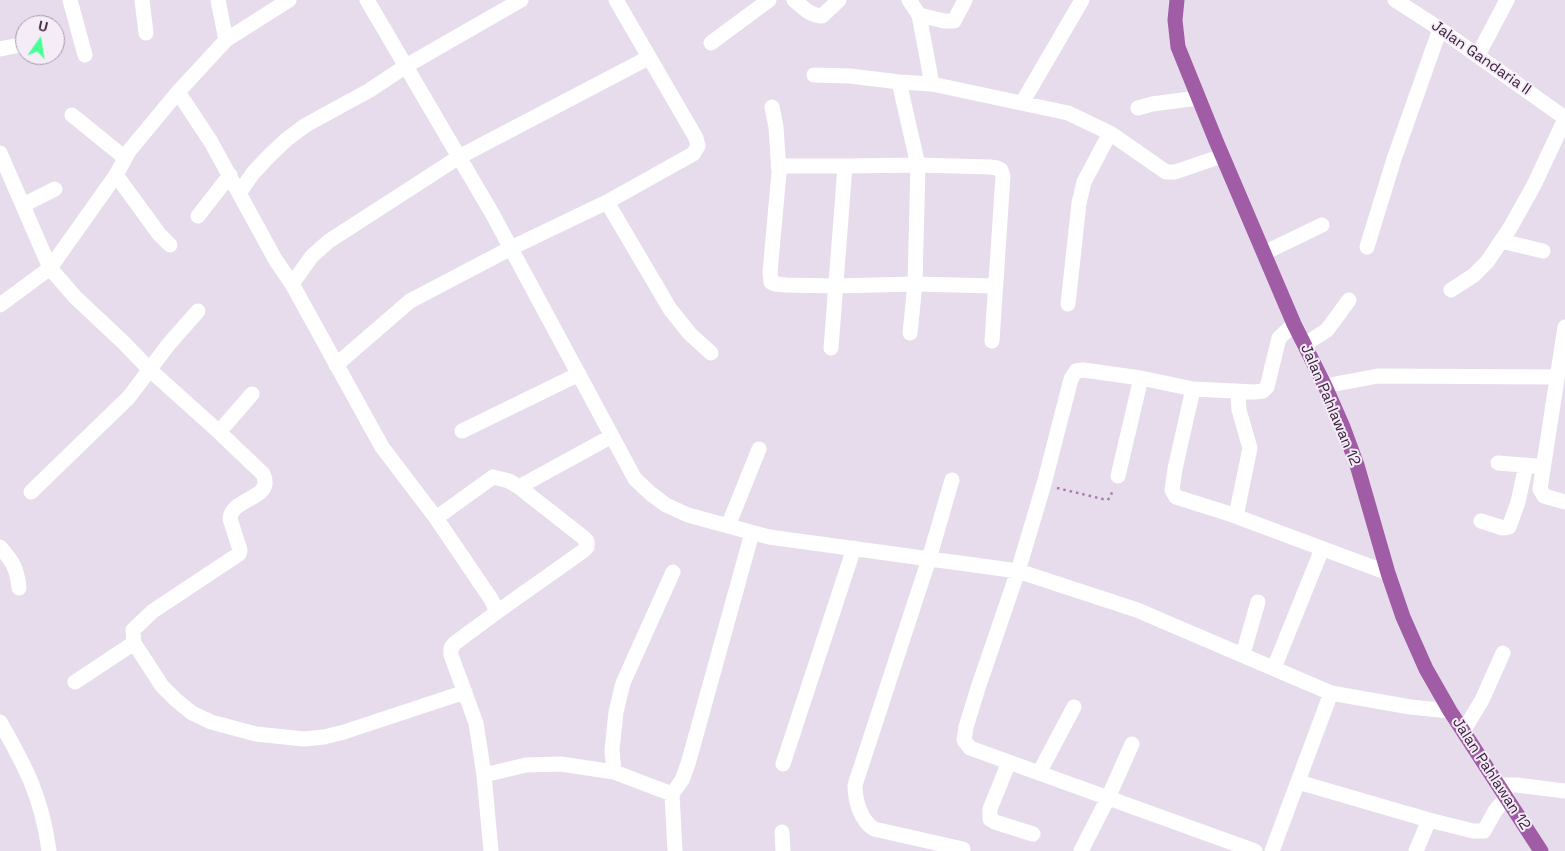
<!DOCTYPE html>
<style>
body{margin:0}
#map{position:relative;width:1565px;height:851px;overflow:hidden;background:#e7dceb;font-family:"Space Grotesk",sans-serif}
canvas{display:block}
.north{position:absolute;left:15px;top:15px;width:50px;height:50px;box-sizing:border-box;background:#f4edf7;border:1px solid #a99aac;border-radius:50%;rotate:13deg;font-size:14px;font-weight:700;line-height:20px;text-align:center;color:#391d3b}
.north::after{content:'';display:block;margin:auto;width:18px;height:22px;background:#46ff96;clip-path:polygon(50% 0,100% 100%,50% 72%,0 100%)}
</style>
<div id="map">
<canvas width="1565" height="851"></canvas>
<div class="north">U</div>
</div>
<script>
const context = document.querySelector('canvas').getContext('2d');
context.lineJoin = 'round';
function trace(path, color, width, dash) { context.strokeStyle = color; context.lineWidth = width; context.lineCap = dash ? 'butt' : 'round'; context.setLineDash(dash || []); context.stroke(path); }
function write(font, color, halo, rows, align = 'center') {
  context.font = font + ' "Space Grotesk",sans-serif'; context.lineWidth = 4; context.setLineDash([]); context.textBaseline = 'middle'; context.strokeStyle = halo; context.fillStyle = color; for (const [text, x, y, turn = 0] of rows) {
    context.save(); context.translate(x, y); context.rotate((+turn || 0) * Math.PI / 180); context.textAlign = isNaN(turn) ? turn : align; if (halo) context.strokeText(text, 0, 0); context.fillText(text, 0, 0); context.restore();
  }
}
trace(new Path2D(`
 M1057,488L1107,500L1110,498L1113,489`), '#ab79b2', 2.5, [2.5, 4]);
trace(new Path2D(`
 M70,0L85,55
 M142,0L146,33
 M218,0L226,40
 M367,0L493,215L635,479L650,493L666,505L688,515L769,537L1018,571L1137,610L1331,693L1410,707L1450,711
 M794,0C803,7 810,16 822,16L839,0
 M909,0L919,15L932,84
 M1395,0L1440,29L1565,118
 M919,15L944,21H954L965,0
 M711,43L769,0
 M0,49L25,44
 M1478,55L1507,0
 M814,75L850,76L899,82L932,84L1068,113L1110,133L1166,172H1175L1222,156
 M899,82L918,165L915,284L910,333
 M178,92L211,142L275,259L292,284L382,447L436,518L491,599L497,612L455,643L451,648V655L476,723L484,775L491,851
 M1022,103L1082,0
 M772,107L776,127L779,173L770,272L771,282L775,284L786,285L835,286L915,284L995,286
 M1138,108L1152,104L1198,98
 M72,115L125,158
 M0,153L50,268L75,297L124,343L149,369L219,432L263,474C275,500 231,497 230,519L240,550L239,554L153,611L133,630L134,643L162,686L176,700L192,713L211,722L256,734L304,739L324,737L344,732L465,692
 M778,166H845
 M116,175L159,234L170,245
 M240,192L253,173L269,156L287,139L306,125L370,90L406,66L521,0
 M607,202L670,309L690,334L711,353
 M23,205L55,189
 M198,216L230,175
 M1501,241L1543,251
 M1367,247L1394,159L1440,29
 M1264,253L1322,225
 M292,284L312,256L329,241L459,157L648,58
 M1451,290L1474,275L1487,262L1510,228L1534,185L1565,119
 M1068,304L1079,203L1084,182L1110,133
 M0,305L50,268L116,175L129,151L178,92L226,40L289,0
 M1565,327L1540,489L1544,496L1565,502
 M1304,345L1327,330L1349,300
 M831,348L845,166L918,165L990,167L997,168L1001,170L1003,176L992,341
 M336,365L410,301L511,248L607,202L693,154L698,146L696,138L616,0
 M1325,386L1378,376L1556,377
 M1193,389L1175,469L1172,490L1176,497L1227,513L1388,573
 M462,431L579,374
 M219,432L252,394
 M1498,463L1536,466
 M1118,476L1141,378
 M952,480L929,559L855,785C855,800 860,820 874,829L963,849
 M31,492L129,397L168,345L198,311
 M1236,516L1250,448L1239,410L1238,392
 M436,518L493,477L509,481L519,487L612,436
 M1481,521L1503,528L1509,527L1518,502L1526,465
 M728,526L759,449
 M0,547C13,562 17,568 19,588
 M497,612L583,551L587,547V541L584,538L519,487
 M1243,654L1258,602
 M1274,668L1322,549
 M75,682L134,643
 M0,722C26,767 42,798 49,851
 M1464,730L1482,700L1503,653
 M1009,762L990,809V819L995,822L1033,834
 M783,764L854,548
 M614,772L612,750L616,712L623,683L673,572
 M1039,773L1074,707
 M484,775L526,765L561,764L614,772L672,794
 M1298,782L1429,820
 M1500,785H1517L1565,791
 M782,832L783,851
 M675,851L672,794L682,780L688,764L752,533
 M1081,851L1108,798L1132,744
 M1255,851L970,748L964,740L966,727L978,688L1018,571L1044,484L1071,379L1076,371L1083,370L1141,378L1193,389L1255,392L1263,391L1267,387L1279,338L1294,324
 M1272,851L1331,693
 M1416,851L1429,820L1473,831H1484L1495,811L1507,797`), '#fff', 15);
trace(new Path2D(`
 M1177,0L1175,20L1178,47L1216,141L1294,324L1325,386L1343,427L1357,465L1388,573L1403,617L1426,669L1450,711L1541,851`), '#a05ca5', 15);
write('15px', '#391d3b', '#f4edf7', [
 ["Jalan Gandaria II",1481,58,35],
 ["Jalan Pahlawan 12",1330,405,67],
 ["Jalan Pahlawan 12",1491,774,57]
]);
</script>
